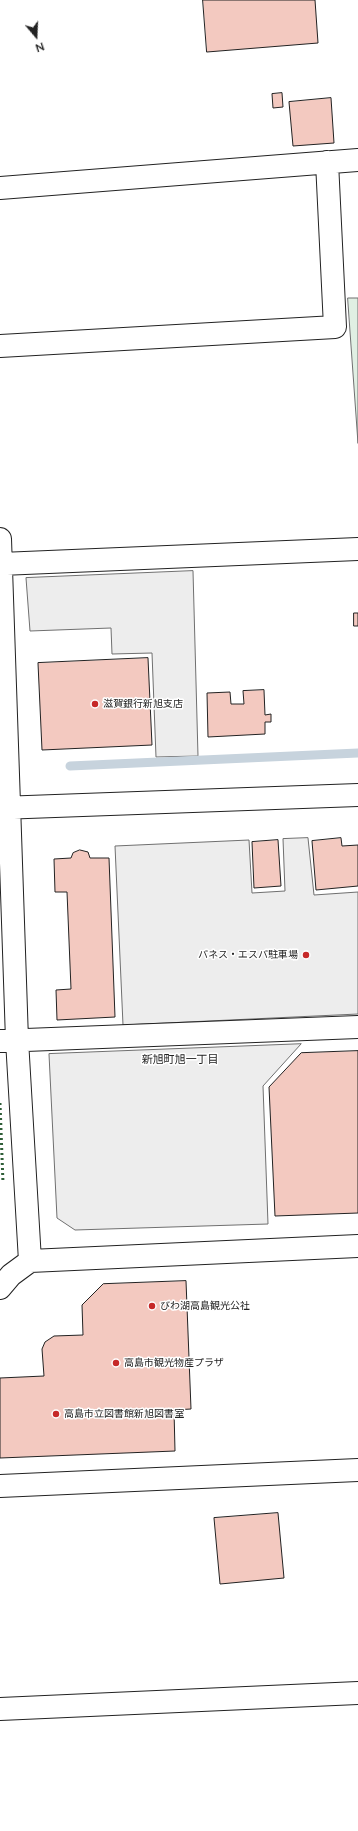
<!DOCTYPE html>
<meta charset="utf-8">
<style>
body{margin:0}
#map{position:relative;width:358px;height:1831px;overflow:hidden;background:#fff;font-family:Lato,sans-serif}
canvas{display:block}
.north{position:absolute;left:16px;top:16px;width:40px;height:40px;-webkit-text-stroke:3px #fff;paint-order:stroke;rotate:161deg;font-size:11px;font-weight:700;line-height:16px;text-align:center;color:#222}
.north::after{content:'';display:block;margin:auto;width:14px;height:18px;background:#222;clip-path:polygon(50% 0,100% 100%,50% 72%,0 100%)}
</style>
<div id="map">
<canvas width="358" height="1831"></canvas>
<div class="north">N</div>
</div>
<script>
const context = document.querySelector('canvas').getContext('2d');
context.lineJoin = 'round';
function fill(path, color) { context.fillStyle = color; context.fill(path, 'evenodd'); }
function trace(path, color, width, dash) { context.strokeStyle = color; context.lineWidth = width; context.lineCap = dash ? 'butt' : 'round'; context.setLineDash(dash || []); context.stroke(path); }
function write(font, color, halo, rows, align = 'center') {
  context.font = font + ' Lato,"Noto Sans JP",sans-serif'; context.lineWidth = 3; context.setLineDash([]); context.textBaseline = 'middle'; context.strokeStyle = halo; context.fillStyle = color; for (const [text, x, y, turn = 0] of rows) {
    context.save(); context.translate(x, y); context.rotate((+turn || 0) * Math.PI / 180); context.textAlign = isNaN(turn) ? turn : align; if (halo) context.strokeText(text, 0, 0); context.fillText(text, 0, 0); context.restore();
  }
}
const green = new Path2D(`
 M348,298H358V443Z`);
fill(green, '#e0efe3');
trace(green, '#6f6f6f', 1);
const parking = new Path2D(`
 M193,571L198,756L156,757L152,653L112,654L111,628L30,631L26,578Z
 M308,838L314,895L358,892V1014L123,1025L115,846L249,840L252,893L285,891L283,839Z
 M301,1044L263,1086L268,1224L75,1230L57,1218L49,1054Z`);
fill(parking, '#ededed');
trace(parking, '#6f6f6f', 1);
trace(new Path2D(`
 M70,766L358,753`), '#c7d3dd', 9);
const building = new Path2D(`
 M203,0H315L318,43L207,52Z
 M282,93L283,107L273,108L272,94Z
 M331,98L334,143L293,146L289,102Z
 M354,613H358V626H354Z
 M148,658L152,745L42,750L38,663Z
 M264,690L265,715L271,714V722H265V734L208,737L207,693L230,692L231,704H244L243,691Z
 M341,838L342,846L358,845V886L316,890L312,841Z
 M278,840L281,886L254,888L252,842Z
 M80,850L88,852L90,858H109L115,1017L57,1020L56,990L71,989L67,892H55L54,859L71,858L73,853Z
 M358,1051V1213L275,1216L269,1087L301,1053Z
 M186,1281L191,1409L174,1410L175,1451L0,1458V1378L44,1376L42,1349L45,1342L54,1336L83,1335L82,1305L103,1284Z
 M278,1513L284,1578L220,1584L214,1518Z`);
fill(building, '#f3c9c0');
trace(building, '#222', 1);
const minor = new Path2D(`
 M0,188L358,160
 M0,346L335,327L327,162
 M0,539L17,1040L30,1261
 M1,564L358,549
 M0,808L358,795
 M0,1041L358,1027
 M0,1288L11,1275L30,1261L358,1246
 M0,1486L358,1470
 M0,1709L358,1693`);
trace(minor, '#222', 24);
trace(minor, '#fff', 22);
trace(new Path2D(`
 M0,1103L3,1183`), '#2f5e38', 3, [2, 3]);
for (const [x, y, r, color] of [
 [95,704,4,"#c62828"],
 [306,955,4,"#c62828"],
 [152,1306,4,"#c62828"],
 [116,1363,4,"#c62828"],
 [56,1414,4,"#c62828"]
]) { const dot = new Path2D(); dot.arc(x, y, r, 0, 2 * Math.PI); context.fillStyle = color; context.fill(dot); trace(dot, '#fff', 1.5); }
write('10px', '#222', '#fff', [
 ["滋賀銀行新旭支店",103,704],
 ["パネス・エスパ駐車場",298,955,"right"],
 ["びわ湖高島観光公社",160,1306],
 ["高島市観光物産プラザ",124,1363],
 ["高島市立図書館新旭図書室",64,1414]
], 'left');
write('11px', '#222', '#fff', [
 ["新旭町旭一丁目",180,1059]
]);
</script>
